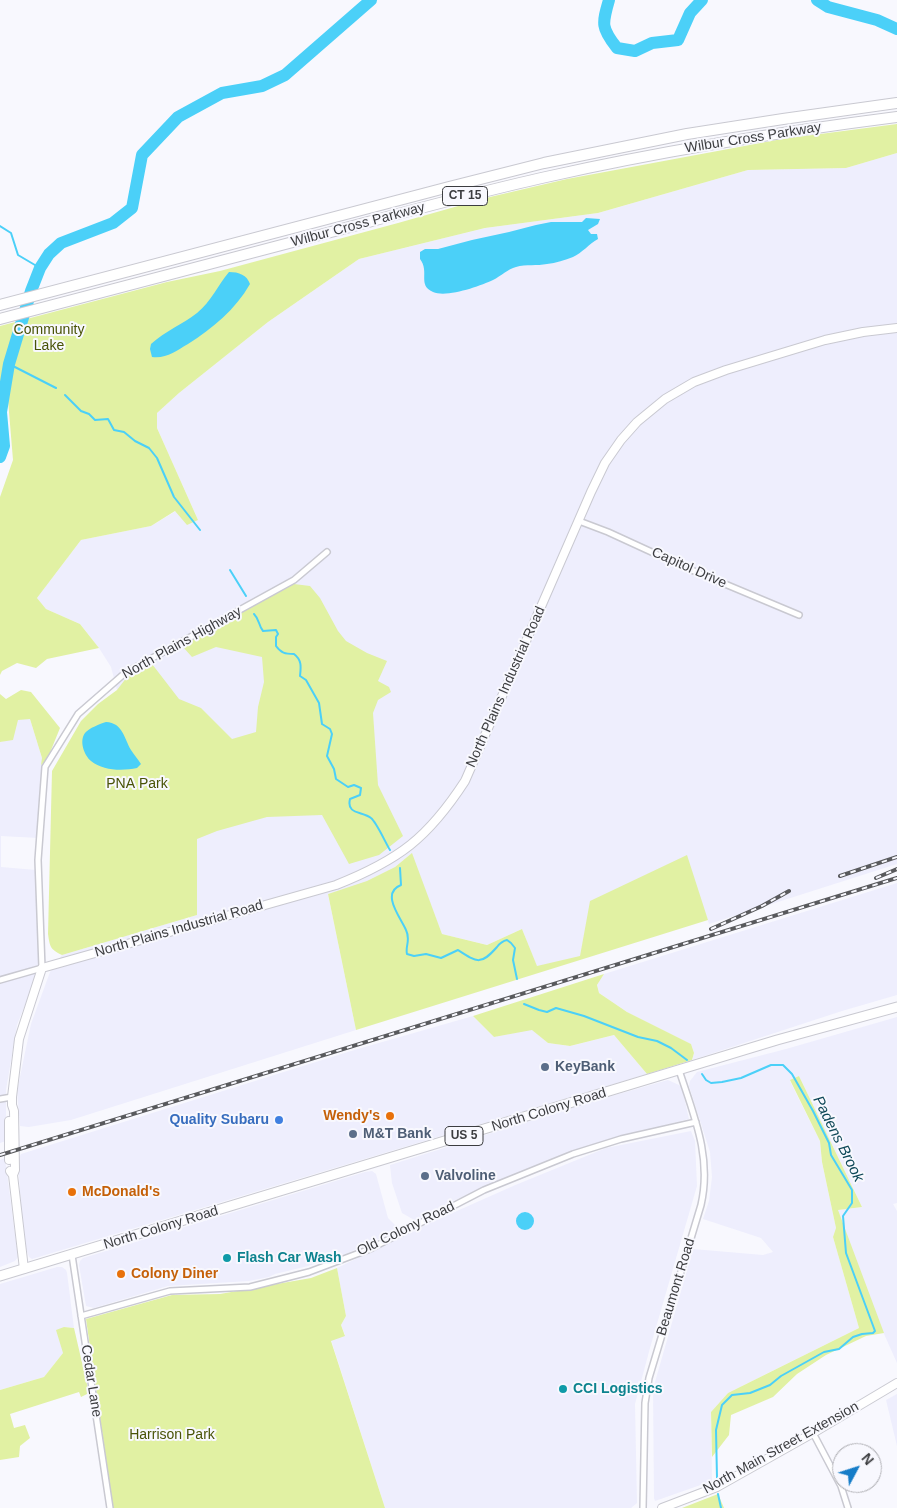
<!DOCTYPE html>
<style>
body{margin:0}
#map{position:relative;width:897px;height:1508px;overflow:hidden;background:#f8f8fe;font-family:Arial,sans-serif}
canvas{display:block}
.north{position:absolute;left:832px;top:1443px;width:50px;height:50px;box-sizing:border-box;background:#f8f8fe;border:1px solid #adadb2;border-radius:50%;rotate:50deg;font-size:14px;font-weight:700;line-height:20px;text-align:center;color:#3c3d40}
.north::after{content:'';display:block;margin:auto;width:18px;height:22px;background:#167dc8;clip-path:polygon(50% 0,100% 100%,50% 72%,0 100%)}
</style>
<div id="map">
<canvas width="897" height="1508"></canvas>
<div class="north">N</div>
</div>
<script>
const context = document.querySelector('canvas').getContext('2d');
context.lineJoin = 'round';
function fill(path, color) { context.fillStyle = color; context.fill(path, 'evenodd'); }
function trace(path, color, width, dash) { context.strokeStyle = color; context.lineWidth = width; context.lineCap = dash ? 'butt' : 'round'; context.setLineDash(dash || []); context.stroke(path); }
function write(font, color, halo, rows, align = 'center') {
  context.font = font + ' Arial,sans-serif'; context.lineWidth = 4; context.setLineDash([]); context.textBaseline = 'middle'; context.strokeStyle = halo; context.fillStyle = color; for (const [text, x, y, turn = 0] of rows) {
    context.save(); context.translate(x, y); context.rotate((+turn || 0) * Math.PI / 180); context.textAlign = isNaN(turn) ? turn : align; if (halo) context.strokeText(text, 0, 0); context.fillText(text, 0, 0); context.restore();
  }
}
fill(new Path2D(`
 M897,153V864L709,924L686,856L580,957L537,967L522,929L487,945L442,934L411,854L395,867L367,882L328,894L356,1030L71,1120L29,1127L20,1126L17,1091L31,1024L50,972L62,955L197,915L117,690L111,667L99,648L80,624L46,609L37,598L81,540L151,526L176,511L198,520L157,428V413L179,393L268,322L359,259L485,228L598,213L748,170L846,168Z
 M18,719H30L42,758V764L47,760L38,838L1,836V867L36,870L39,958L36,977L17,1025L6,1090V1141L0,1143V742L13,739Z
 M897,883V995L842,1011L692,1060L694,1053L691,1044L627,1012L599,993L597,985L604,974Z
 M473,1016L494,1037L532,1029L548,1043L570,1046L614,1035L647,1074L32,1259L29,1257L23,1241L18,1159L21,1154L351,1051Z
 M897,1017V1203L893,1204L897,1211V1363L867,1296L837,1210L862,1207L799,1076L790,1081L820,1141L822,1162L836,1228L833,1237L859,1328L728,1393L711,1412L712,1481L655,1501L654,1498L653,1389L693,1249L763,1255L773,1252L761,1238L703,1219L709,1201L712,1177L710,1152L689,1086L690,1081L697,1072L786,1049Z
 M668,1080L679,1085L682,1088L689,1119L598,1143L493,1183L451,1202L416,1221L402,1213L392,1183L390,1165L587,1103Z
 M691,1131L695,1141L697,1186L650,1348L635,1404L637,1503L631,1508H385L331,1340L345,1335L341,1325L346,1316L337,1268L430,1223L513,1186L606,1148Z
 M5,1158L18,1257L15,1261L0,1267V1160Z
 M372,1171L376,1174L388,1218L398,1228L397,1231L348,1253L308,1266L275,1274L269,1277L249,1281L168,1286L94,1308L86,1306L79,1265L80,1261L83,1258L365,1172Z
 M57,1267H62L66,1270L67,1273L74,1328L64,1327L63,1353L44,1377L0,1390V1284Z
 M897,1394V1446L886,1400Z`), '#eeeefd');
fill(new Path2D(`
 M897,124V153L846,168L748,170L598,213L485,228L359,259L268,322L179,393L157,413V428L198,520L187,525L175,511L151,526L81,540L37,598L46,609L80,624L99,648L47,659L36,668L17,663L2,671L0,675V497L13,460L7,388L5,393V419L0,431V326L167,282L220,271L398,223L490,197L567,179L782,139Z
 M294,584L310,586L320,598L338,631L346,641L367,653L387,661L378,681L389,687L391,692L378,700L373,713L378,785L403,836L379,855L349,864L322,815L267,817L217,831L197,839V915L62,955C50,949 50,947 48,934L52,771L81,721L98,704L117,690L127,677L152,664L179,699L201,708L232,739L256,732L258,707L264,682L262,657L216,647L192,657L183,647L191,640Z
 M21,690L31,692L60,728L47,760L41,765L42,758L30,719L18,720L13,740L0,742V694L6,699Z
 M412,853L442,934L487,945L522,929L537,966L580,956L590,901L687,855L708,920L356,1030L328,894L367,881L395,867Z
 M604,974L597,985L599,993L627,1012L691,1044L694,1053L692,1060L647,1074L614,1035L570,1046L548,1043L532,1030L494,1037L473,1016Z
 M799,1076L862,1207L838,1210L884,1333L866,1336L826,1355L797,1374L773,1397L731,1415L729,1435L712,1457L711,1412L728,1393L859,1328L833,1237L836,1228L822,1162L820,1141L790,1080Z
 M337,1268L346,1316L341,1325L345,1336L331,1341L385,1508H113L86,1319L172,1295L220,1294L311,1278Z
 M64,1327L74,1328L89,1393L81,1397L79,1392L10,1414L14,1428L25,1425L30,1438L20,1446L19,1457L0,1460V1390L44,1377L63,1353L56,1330Z
 M718,1494L724,1508H682Z`), '#e1f1a3');
fill(new Path2D(`
 M586,218L600,219L598,224L588,230L591,234H597L598,239C589,244 582,253 573,257C565,260 556,263 547,264C537,266 526,264 516,267C508,269 501,276 493,280C480,286 447,298 433,292C417,285 430,272 420,259V252L425,249H438L472,240L509,232L536,225L551,222H582Z
 M229,272C239,272 247,275 250,284C235,310 213,328 188,344C176,351 166,359 152,357L150,349L151,344C165,331 183,324 197,313C211,302 218,285 229,272Z
 M106,722C123,723 124,738 131,750C134,755 138,759 141,764L137,768C123,771 103,771 91,761C84,755 79,741 85,733C89,728 100,724 106,722Z
 M516 1221a9 9 0 1 1 18 0a9 9 0 1 1-18 0Z`), '#4bd0f8');
trace(new Path2D(`
 M0,226L11,233L18,255L40,268
 M9,364L56,388
 M65,395L81,411L89,414L95,420L108,419L114,430L124,432L135,441L149,448L157,458L174,497L200,530
 M230,570L246,596
 M254,614C260,620 258,625 263,631L276,630L278,634L276,637V646C281,653 285,654 294,654C302,660 301,667 300,676L306,680L319,703L322,724L330,729L332,734L327,756L334,769L336,779L348,787L354,785L361,788L360,795L350,799C346,815 363,811 371,818C377,823 385,842 390,850
 M400,868L401,885C380,893 401,918 406,930C411,940 405,946 407,954L414,956L426,954L441,958L458,950C478,963 481,965 497,947C500,943 502,941 507,940L511,943L515,948L513,960L517,979
 M524,1004L539,1010L547,1012L556,1008L584,1016L638,1037L657,1041L671,1048L687,1060
 M702,1074L706,1080L711,1083L722,1082L741,1078L771,1065H783L792,1074L813,1111L829,1143L831,1155L852,1190V1203L843,1216L846,1253L875,1331L873,1333L862,1334L853,1337L839,1349L824,1352L781,1376L770,1385L750,1393L732,1395L722,1405L716,1430L717,1478
 M718,1494L721,1508`), '#4bd0f8', 2);
trace(new Path2D(`
 M609,0C602,24 601,28 617,48L635,51L652,43L678,40L690,13L702,0
 M817,0L828,7L877,20L897,29
 M0,457L4,446L1,412L9,364L31,291L40,268L49,254L61,243L113,223L132,208L142,155L178,117L222,93L262,86L285,75L371,0`), '#4bd0f8', 12);
const street = new Path2D(`
 M579,521L608,532L682,566L799,615
 M0,980L42,968L38,860L45,767L78,714L125,673L294,580L327,552
 M0,1099L12,1097
 M72,1255L110,1508
 M81,1316L170,1291L250,1287L309,1272L370,1249L484,1190L573,1154L621,1139L696,1122
 M813,1433L841,1486L848,1508
 M643,1508L645,1403L649,1378L701,1205C712,1157 694,1116 679,1070`);
const secondary = new Path2D(`
 M9,1121V1160
 M10,1171L13,1175L24,1269
 M13,1175L15,1170L14,1111L12,1105V1097L19,1039L42,968L336,885C399,860 428,838 465,781L591,492L605,463L621,440L637,422L665,399L694,382L726,370L825,340L863,332L897,328
 M662,1508L717,1487L813,1433L897,1383`);
const primary = new Path2D(`
 M0,1276L777,1040L897,1007`);
const highway = new Path2D(`
 M0,305L449,187L544,163L687,134L783,119L897,103
 M0,319C110,290 221,261 331,232C402,213 474,193 546,177C662,151 779,132 897,117`);
trace(street, '#c9c9d1', 8);
trace(secondary, '#c9c9d1', 10);
trace(primary, '#c9c9d1', 11);
trace(highway, '#c9c9d1', 12);
trace(street, '#fff', 5);
trace(secondary, '#fff', 8);
trace(primary, '#fff', 9);
trace(highway, '#fff', 10);
const rail = new Path2D(`
 M840,876L897,857
 M876,878L897,869
 M711,929L762,906L789,891
 M0,1155L897,878`);
trace(rail, '#595a5d', 4);
trace(rail, '#f8f8fe', 2, [5.5]);
for (const [x, y, r, color] of [
 [545,1067,5,"#5c6f8a"],
 [390,1116,5,"#e8710a"],
 [279,1120,5,"#3f7fe0"],
 [353,1134,5,"#5c6f8a"],
 [425,1176,5,"#5c6f8a"],
 [72,1192,5,"#e8710a"],
 [227,1258,5,"#0f9aa8"],
 [121,1274,5,"#e8710a"],
 [563,1389,5,"#0f9aa8"]
]) { const dot = new Path2D(); dot.arc(x, y, r, 0, 2 * Math.PI); context.fillStyle = color; context.fill(dot); trace(dot, '#f8f8fe', 2); }
for (const [x, y, w] of [
 [465,196,45],
 [464,1136,38]
]) { const box = new Path2D(); box.roundRect(x - w / 2, y - 9.5, w, 19, 4); context.fillStyle = '#f8f8fe'; context.fill(box); trace(box, '#3c3d40', 1); }
write('bold 12px', '#3c3d40', null, [
 ["CT 15",465,196],
 ["US 5",464,1136]
]);
write('14px', '#3c3d40', '#f8f8fe', [
 ["Wilbur Cross Parkway",753,138,-9],
 ["Wilbur Cross Parkway",358,225,-15],
 ["Capitol Drive",689,568,24],
 ["North Plains Highway",182,643,-29],
 ["North Plains Industrial Road",506,687,-66],
 ["North Plains Industrial Road",179,929,-16],
 ["North Colony Road",549,1110,-17],
 ["North Colony Road",161,1228,-17],
 ["Old Colony Road",406,1229,-26],
 ["Beaumont Road",676,1287,-73],
 ["Cedar Lane",91,1381,81],
 ["North Main Street Extension",781,1448,-29]
]);
write('14px', '#495307', '#f8f8fe', [
 ["Community",49,330],
 ["Lake",49,346],
 ["PNA Park",137,784],
 ["Harrison Park",172,1435]
]);
write('bold 14px', '#4e5e75', '#f8f8fe', [
 ["KeyBank",555,1067],
 ["M&T Bank",363,1134],
 ["Valvoline",435,1176]
], 'left');
write('bold 14px', '#c56008', '#f8f8fe', [
 ["Wendy's",380,1116,"right"],
 ["McDonald's",82,1192],
 ["Colony Diner",131,1274]
], 'left');
write('bold 14px', '#366cbe', '#f8f8fe', [
 ["Quality Subaru",269,1120]
], 'right');
write('bold 14px', '#0d838f', '#f8f8fe', [
 ["Flash Car Wash",237,1258],
 ["CCI Logistics",573,1389]
], 'left');
write('italic 15px', '#0d4757', '#f8f8fe', [
 ["Padens Brook",838,1139,63]
]);
</script>
